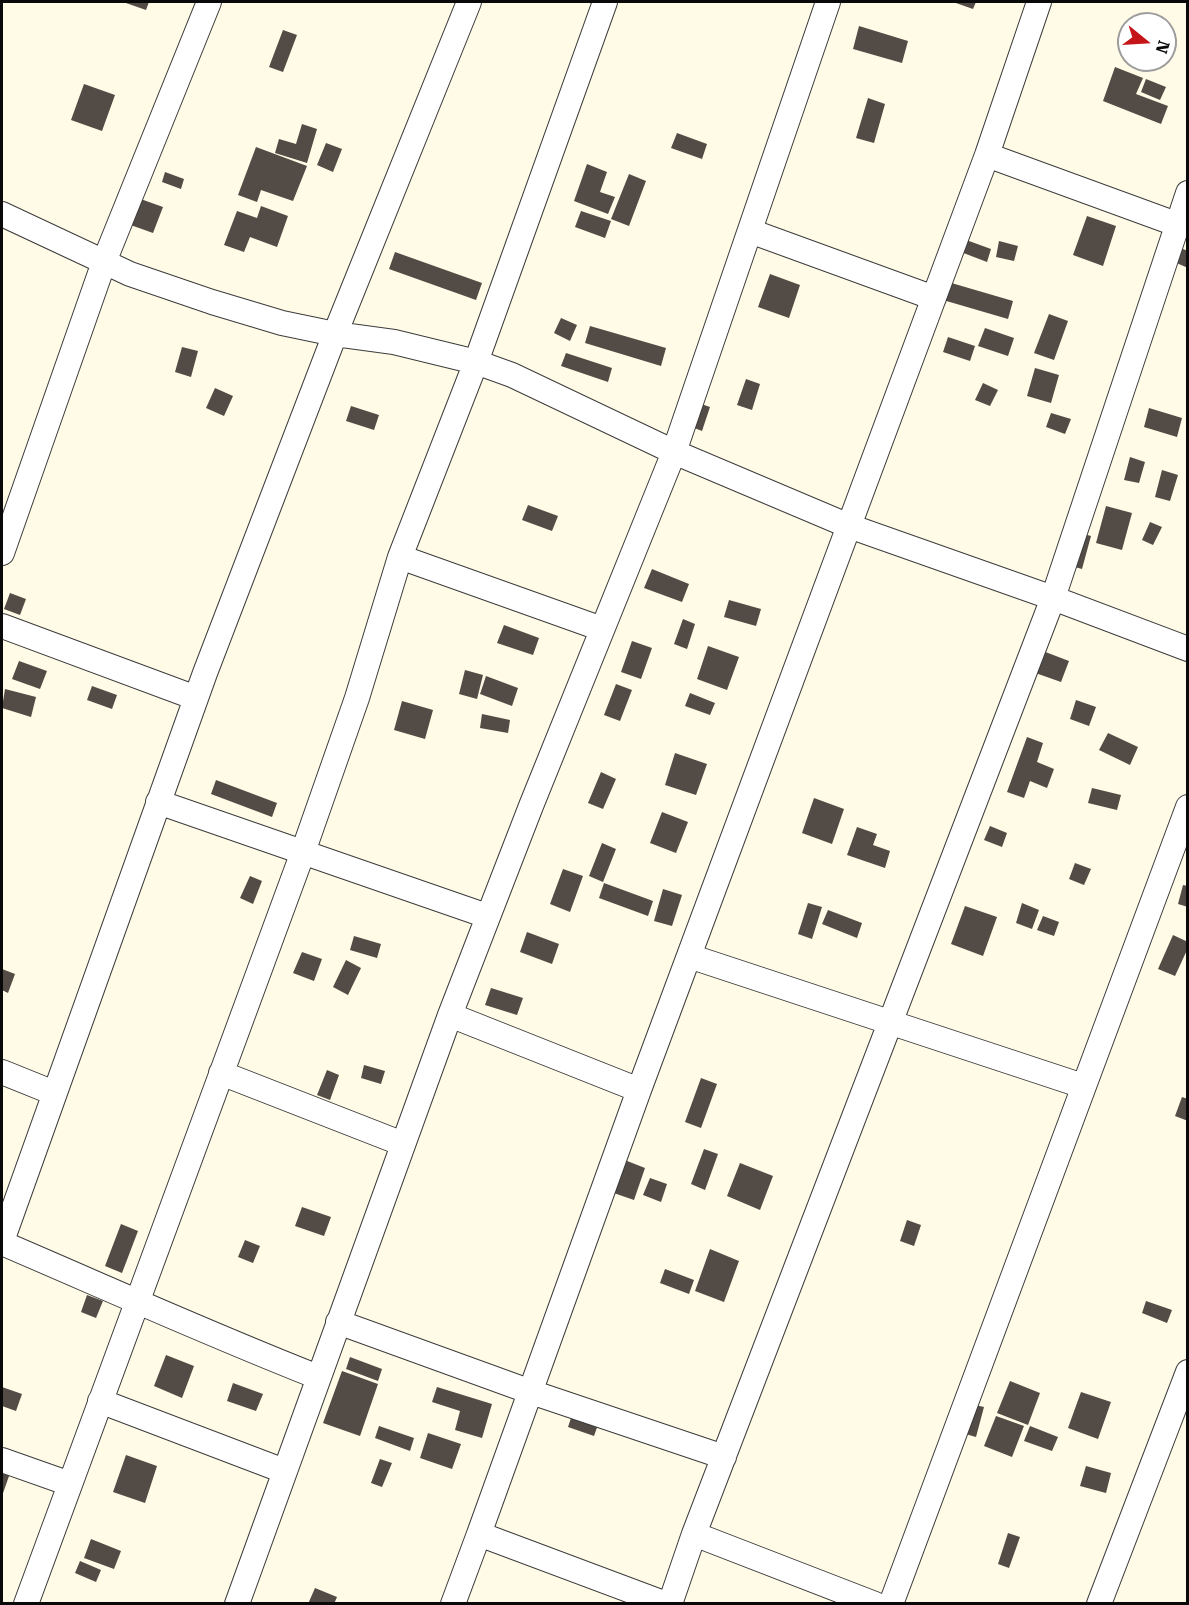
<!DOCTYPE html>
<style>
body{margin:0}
#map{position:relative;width:1189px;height:1605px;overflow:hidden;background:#fffbe6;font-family:"Roboto Serif",serif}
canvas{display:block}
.frame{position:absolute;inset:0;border:3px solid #090909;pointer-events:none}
.north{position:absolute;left:1117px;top:12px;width:60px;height:60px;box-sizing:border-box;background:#fff;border:2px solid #9d9d9d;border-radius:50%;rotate:108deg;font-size:16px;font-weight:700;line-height:24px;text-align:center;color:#090909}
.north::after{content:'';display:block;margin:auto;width:21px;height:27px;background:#c41618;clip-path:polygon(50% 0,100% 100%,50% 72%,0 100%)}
</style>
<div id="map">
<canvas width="1189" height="1605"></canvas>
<div class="frame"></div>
<div class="north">N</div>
</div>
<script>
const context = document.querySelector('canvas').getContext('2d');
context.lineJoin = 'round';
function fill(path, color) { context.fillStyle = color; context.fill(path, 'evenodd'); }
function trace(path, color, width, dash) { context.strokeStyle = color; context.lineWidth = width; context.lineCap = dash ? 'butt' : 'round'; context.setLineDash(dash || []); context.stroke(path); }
fill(new Path2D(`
 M123,2H149L146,10Z
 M953,2H976L973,9Z
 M859,26L908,41L902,63L853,49Z
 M283,30L297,35L283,72L269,67Z
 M1115,67L1143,78L1136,94L1168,106L1161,124L1103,101Z
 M1146,79L1166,87L1160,100L1141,92Z
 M84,84L115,95L102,131L71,120Z
 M868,98L885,104L874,143L856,138Z
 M302,124L317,129L307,163L275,153L279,139L296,144Z
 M677,133L707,144L702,159L671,148Z
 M326,143L342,149L333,172L317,165Z
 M256,147L307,166L293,201L261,190L257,202L238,195Z
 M587,164L607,172L600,192L615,197L608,214L574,201Z
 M165,172L184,179L181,189L162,182Z
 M629,174L646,181L629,226L611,219Z
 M135,197L163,207L153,233L125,223Z
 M261,206L288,216L277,247L250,237L244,252L224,245L237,211L257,218Z
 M581,211L611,221L605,238L575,227Z
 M1087,216L1116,226L1103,266L1073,255Z
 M958,237L991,249L987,262L953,249Z
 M999,241L1018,246L1014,261L996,257Z
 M1178,247L1188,251V268L1172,261Z
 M395,252L482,283L476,300L389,269Z
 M770,274L800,285L789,318L758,307Z
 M948,282L1013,301L1008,319L943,300Z
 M1049,314L1068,321L1054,360L1034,353Z
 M561,318L577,325L570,341L554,333Z
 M590,326L666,348L661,366L585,343Z
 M985,328L1014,338L1008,356L978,346Z
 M948,337L975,346L970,361L943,352Z
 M182,347L198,351L191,377L175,372Z
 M566,353L612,368L608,382L561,366Z
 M1035,368L1059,375L1051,403L1027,396Z
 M746,379L760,384L752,410L737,405Z
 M983,383L998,390L990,406L975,400Z
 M215,388L233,396L224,416L206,408Z
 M687,399L710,407L702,431L679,422Z
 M351,406L379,415L374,430L346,421Z
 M1149,408L1182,418L1177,437L1144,427Z
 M1051,413L1071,419L1065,434L1046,427Z
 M1130,457L1145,462L1139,483L1124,480Z
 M1162,470L1178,475L1170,501L1155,497Z
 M528,505L558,516L552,531L522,520Z
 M1106,506L1132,513L1122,550L1096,543Z
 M1150,522L1162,527L1153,545L1142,540Z
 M1073,531L1091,536L1082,569L1064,564Z
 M652,569L689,584L682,602L644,588Z
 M10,593L26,599L20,615L4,609Z
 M729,600L761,609L756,626L724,617Z
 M683,619L695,624L687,649L674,644Z
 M504,625L539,638L533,655L497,643Z
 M632,641L652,648L641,679L621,672Z
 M708,646L739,657L727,690L697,679Z
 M1035,648L1069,661L1061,682L1027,670Z
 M19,661L47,671L40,689L12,679Z
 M465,670L483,675L477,699L459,694Z
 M486,676L518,688L512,706L480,694Z
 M616,684L632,690L620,721L604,715Z
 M92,686L117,695L112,709L87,700Z
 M5,689L36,697L31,717L2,708Z
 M690,693L715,703L710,715L685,706Z
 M1076,700L1096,707L1089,726L1070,719Z
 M402,701L433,710L425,739L394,730Z
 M482,714L510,720L508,733L480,728Z
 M1108,733L1138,747L1130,765L1099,750Z
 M1027,737L1043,743L1037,762L1054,769L1047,788L1030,781L1024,798L1007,792Z
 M675,753L707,764L696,795L665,785Z
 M601,772L616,779L603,809L588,803Z
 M216,780L277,803L272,817L211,794Z
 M1092,788L1121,795L1117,810L1088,803Z
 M814,798L844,809L832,844L802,833Z
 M662,812L688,822L676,853L650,843Z
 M990,826L1007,833L1002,847L984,840Z
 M857,827L877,834L873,845L890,851L885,868L847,855Z
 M602,843L616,849L603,882L589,876Z
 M1075,863L1091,869L1084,885L1069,879Z
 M563,869L583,876L570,912L550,904Z
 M250,876L262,881L253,904L240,898Z
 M604,883L653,901L648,916L599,898Z
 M1183,885L1188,886V907L1178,904Z
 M663,889L682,895L672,926L654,921Z
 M808,903L822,907L812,939L798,934Z
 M1022,903L1039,910L1032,929L1016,923Z
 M965,906L997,917L983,956L951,944Z
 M828,910L862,923L857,938L822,924Z
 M1043,916L1059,922L1054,936L1037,930Z
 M527,932L559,944L552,964L520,952Z
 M1173,935L1188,942V948L1175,976L1158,969Z
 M354,936L381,944L377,958L350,950Z
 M302,952L322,959L314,981L293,973Z
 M346,960L361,968L348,995L333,987Z
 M2,969L15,974L8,993L2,990Z
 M491,988L523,998L517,1015L485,1005Z
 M364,1065L385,1071L381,1084L361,1078Z
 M327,1070L339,1075L330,1100L317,1095Z
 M701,1078L717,1084L701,1128L685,1122Z
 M1182,1097L1188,1099V1121L1175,1116Z
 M704,1149L718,1154L705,1190L691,1184Z
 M617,1157L645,1168L634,1200L605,1190Z
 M740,1163L773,1176L760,1210L727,1196Z
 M650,1178L667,1184L661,1202L643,1195Z
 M302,1207L331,1217L324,1236L295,1226Z
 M907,1220L921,1225L914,1246L900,1241Z
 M121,1224L138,1231L122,1273L105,1266Z
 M245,1240L260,1246L253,1263L238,1257Z
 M710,1249L739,1261L724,1302L695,1291Z
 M665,1269L694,1280L689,1294L660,1283Z
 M87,1295L103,1301L96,1318L81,1312Z
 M1146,1301L1172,1310L1167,1323L1142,1313Z
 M166,1355L194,1366L182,1398L154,1386Z
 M350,1357L382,1369L378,1381L346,1369Z
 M342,1371L378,1384L360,1436L323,1423Z
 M1010,1381L1040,1393L1028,1425L997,1413Z
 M233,1383L263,1394L256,1411L227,1401Z
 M2,1387L22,1394L16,1411L2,1406Z
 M437,1387L492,1404L482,1438L455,1430L460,1411L432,1402Z
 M1081,1392L1111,1402L1098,1439L1068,1428Z
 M971,1404L984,1407L976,1437L962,1433Z
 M574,1409L600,1419L594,1436L568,1427Z
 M996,1416L1024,1426L1012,1457L984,1446Z
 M379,1426L414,1438L410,1451L375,1438Z
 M1030,1426L1058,1437L1052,1451L1024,1441Z
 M428,1433L461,1444L452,1469L420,1458Z
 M2,1454L15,1459L2,1496Z
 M126,1455L157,1466L145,1503L113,1492Z
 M380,1459L392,1463L382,1487L371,1483Z
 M1086,1466L1111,1473L1106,1493L1080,1486Z
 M1008,1533L1020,1537L1009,1568L998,1564Z
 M91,1539L121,1551L114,1569L84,1558Z
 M80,1561L101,1570L96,1582L75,1573Z
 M315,1588L337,1597L334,1604H308Z`), '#534b45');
const street = new Path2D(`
 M987,155L1176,224
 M2,214L130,274L212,302L282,323L335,334L394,342L476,362L512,375L674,452L849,526L1053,598L1188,649
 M750,231L934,298
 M2,553L104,262L209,2
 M400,557L602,629
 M2,626L196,698
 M158,802L487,916
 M689,956L1083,1086
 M450,1015L639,1090
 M2,1072L54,1093
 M221,1073L403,1144
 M2,1241L205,673L335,334L469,2
 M2,1243C107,1288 211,1335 318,1377
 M338,1322L531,1392L724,1457
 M100,1401L284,1471
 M2,1460L70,1484
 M479,1534L639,1090L987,155L1039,2
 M694,1534L875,1604
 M26,1604L303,852L357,698L400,557L476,362L605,2
 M237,1604L450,1015L531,806L674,452L828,2
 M453,1604L479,1534L666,1604
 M670,1604L694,1534L1053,598L1188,193
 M891,1604L1188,807
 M1099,1604L1188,1372`);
trace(street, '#3c3c3c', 26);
trace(street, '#fff', 24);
</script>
